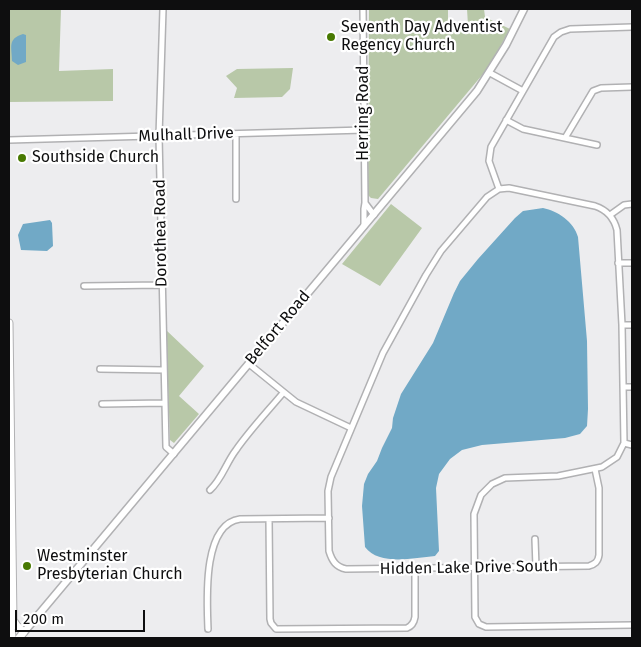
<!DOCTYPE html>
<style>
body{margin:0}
#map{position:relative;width:641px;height:647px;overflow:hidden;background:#ededef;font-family:"Fira Sans",sans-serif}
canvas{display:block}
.frame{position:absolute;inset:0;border:10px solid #0e0e0f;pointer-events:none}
.scale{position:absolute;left:15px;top:610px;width:130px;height:22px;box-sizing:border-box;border:2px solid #0e0e0f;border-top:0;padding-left:6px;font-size:15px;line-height:18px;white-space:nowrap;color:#0e0e0f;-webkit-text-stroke:4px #fff;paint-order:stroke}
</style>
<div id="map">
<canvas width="641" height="647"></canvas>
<div class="frame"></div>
<div class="scale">200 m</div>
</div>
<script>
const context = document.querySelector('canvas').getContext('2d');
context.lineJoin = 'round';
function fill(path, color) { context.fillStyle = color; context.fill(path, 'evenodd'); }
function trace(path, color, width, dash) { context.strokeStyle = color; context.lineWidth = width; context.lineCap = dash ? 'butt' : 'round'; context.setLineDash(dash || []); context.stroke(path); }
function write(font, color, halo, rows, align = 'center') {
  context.font = font + ' "Fira Sans",sans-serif'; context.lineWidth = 4.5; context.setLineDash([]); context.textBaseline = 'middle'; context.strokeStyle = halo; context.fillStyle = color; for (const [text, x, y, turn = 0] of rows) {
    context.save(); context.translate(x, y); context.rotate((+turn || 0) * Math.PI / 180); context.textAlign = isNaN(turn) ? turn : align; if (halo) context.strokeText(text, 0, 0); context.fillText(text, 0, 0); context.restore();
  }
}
fill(new Path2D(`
 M9,9H61L59,71L113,69V101L9,102Z
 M369,9H448V24L468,25L467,9H484L485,17L510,29L488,68L378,199L371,198L368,195Z
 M293,68L290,89L282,97L234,98L237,88L226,76L237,69Z
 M391,204L422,228L380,286L342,264Z
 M166,330L204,366L179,396L199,414L174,443L170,440Z`), '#b8c8a8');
fill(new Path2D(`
 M23,34L26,35V62L18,65L12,61C12,47 7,39 23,34Z
 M543,208C558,211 574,222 578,237L587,341L588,409L587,426L580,434L565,438L482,445L462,450L450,459L439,474L436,488L439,551L435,556C413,558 379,566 365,547L362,506L364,484L368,474L377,461L382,448L392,428L393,418L401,394L433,343L454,293L460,281L478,259L515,218L523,211Z
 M50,220L52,223L53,246L47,251L21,250L18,235L23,224Z`), '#71a9c6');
const minor = new Path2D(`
 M163,9L159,136L166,447L174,454
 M363,9L365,203L374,215
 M490,73L523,91
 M506,120L523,129L597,145
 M236,134V199
 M565,138L593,91L601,88L632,87
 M9,140L364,130
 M499,189L489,161L491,147L554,37L561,32L570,29L632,27
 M610,215L624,205L632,204
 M364,226V209L365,203
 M618,263H632
 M84,286L162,285
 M622,325H632
 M249,364L296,402L351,428
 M100,369L164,370
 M623,387H632
 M102,404L165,403
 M624,443L632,445
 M595,469L599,488V555C598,562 595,564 589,566C508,567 427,568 346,569C336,567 332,561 329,551L328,491L331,477L383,353L426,275L441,251L487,197L499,189L509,188L595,206C607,210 614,218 617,230L622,325L624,443L617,457L602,467L558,476L505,478L492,484L481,495L474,514L475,617L479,624L486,627L632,625
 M210,490C222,479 226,463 236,450C250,430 267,412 283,393
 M269,519L270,619L271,623L276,629L407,628C412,626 414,623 415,617V568
 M535,539L536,567
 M208,629C207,601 202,524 240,519L329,518`);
const tertiary = new Path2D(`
 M24,632L477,91L506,45L524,9`);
const secondary = new Path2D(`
 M9,323L13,620L17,626L24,632L19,638
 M12,638L11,626L14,622`);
trace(minor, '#b1b1b3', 8);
trace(tertiary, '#b1b1b3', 9);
trace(secondary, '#b1b1b3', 9);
trace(minor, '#fff', 5);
trace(tertiary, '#fff', 6);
trace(secondary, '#fff', 7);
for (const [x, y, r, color] of [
 [331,37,5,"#487902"],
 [22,158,5,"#487902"],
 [27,566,5,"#487902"]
]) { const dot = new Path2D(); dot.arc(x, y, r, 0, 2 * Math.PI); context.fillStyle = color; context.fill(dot); trace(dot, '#fff', 2); }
write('16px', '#0e0e0f', '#fff', [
 ["Seventh Day Adventist",341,28],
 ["Regency Church",341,46],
 ["Southside Church",32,158],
 ["Westminster",37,557],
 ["Presbyterian Church",37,575]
], 'left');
write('16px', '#0e0e0f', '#fff', [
 ["Herring Road",364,113,-90],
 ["Mulhall Drive",186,135,-2],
 ["Dorothea Road",161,233,-91],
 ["Belfort Road",278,328,-50],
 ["Hidden Lake Drive South",469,568,-1]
]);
</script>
